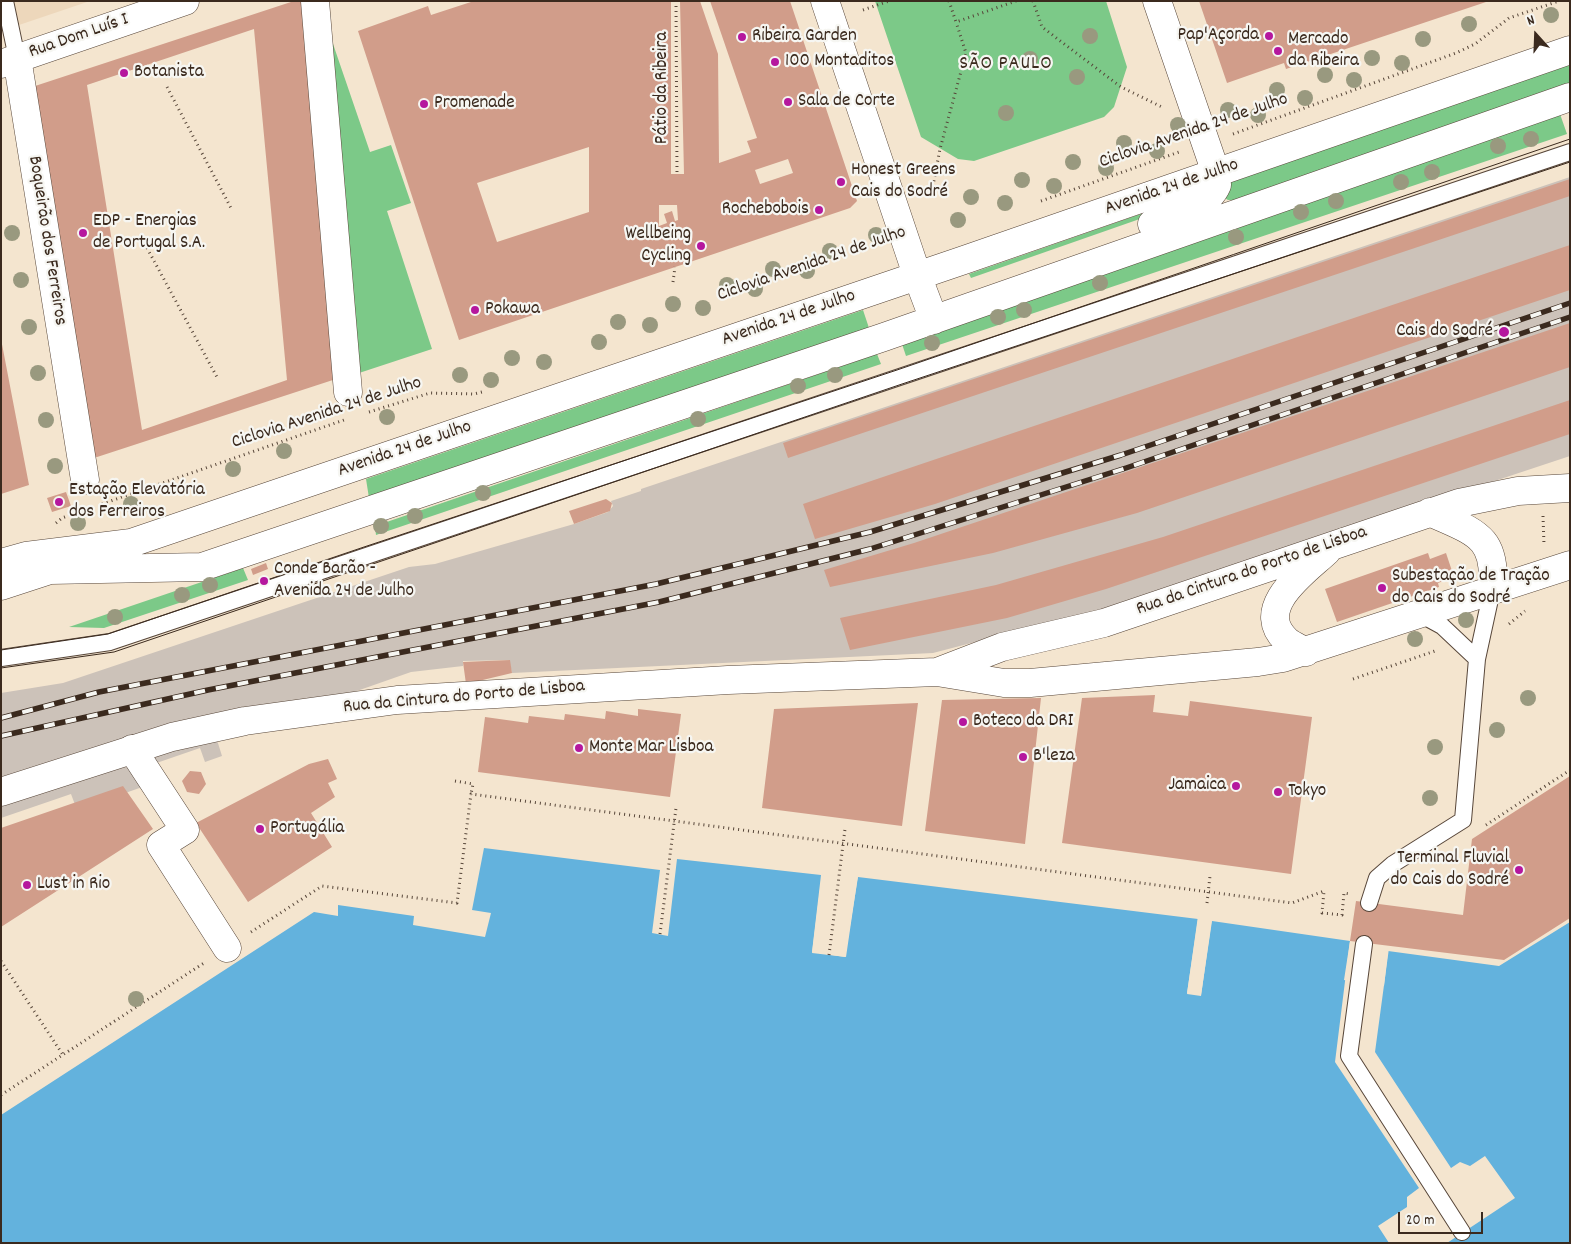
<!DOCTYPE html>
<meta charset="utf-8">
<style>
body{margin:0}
#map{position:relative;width:1571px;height:1244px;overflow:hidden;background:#f4e5cf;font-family:Dekko,sans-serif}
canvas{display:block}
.frame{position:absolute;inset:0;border:2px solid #3b2a1e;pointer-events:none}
.north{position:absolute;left:1511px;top:10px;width:50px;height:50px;-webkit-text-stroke:4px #f6f6f2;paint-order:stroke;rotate:340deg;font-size:14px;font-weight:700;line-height:20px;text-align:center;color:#3b2a1e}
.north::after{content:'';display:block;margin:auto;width:18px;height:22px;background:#3b2a1e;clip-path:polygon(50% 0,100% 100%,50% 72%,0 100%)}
.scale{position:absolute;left:1398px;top:1212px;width:85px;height:22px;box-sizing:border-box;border:2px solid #3b2a1e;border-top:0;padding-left:6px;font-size:15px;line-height:18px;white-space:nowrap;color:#3b2a1e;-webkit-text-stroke:4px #f6f6f2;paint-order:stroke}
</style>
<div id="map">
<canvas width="1571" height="1244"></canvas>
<div class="frame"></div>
<div class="north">N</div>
<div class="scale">20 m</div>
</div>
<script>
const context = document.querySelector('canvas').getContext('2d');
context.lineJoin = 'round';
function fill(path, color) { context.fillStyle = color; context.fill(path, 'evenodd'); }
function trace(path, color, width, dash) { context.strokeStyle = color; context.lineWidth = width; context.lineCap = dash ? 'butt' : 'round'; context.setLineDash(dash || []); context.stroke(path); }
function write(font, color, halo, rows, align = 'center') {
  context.font = font + ' Dekko,sans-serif'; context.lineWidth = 4.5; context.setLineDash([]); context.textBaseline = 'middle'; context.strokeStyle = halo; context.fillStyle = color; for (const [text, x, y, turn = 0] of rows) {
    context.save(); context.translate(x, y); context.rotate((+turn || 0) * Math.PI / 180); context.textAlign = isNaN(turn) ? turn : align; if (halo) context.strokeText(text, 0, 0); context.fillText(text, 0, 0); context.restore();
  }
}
fill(new Path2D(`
 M11,1H90L19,25L13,19Z`), '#edd7bb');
fill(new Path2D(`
 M1570,177V456L1136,600L933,653L512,673L509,660L463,661V666L411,672L217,740L222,756L205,762L200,748L142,768L148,785L77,810L71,794L1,818V693L63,683L409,567L435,564L574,524L608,512L613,506L611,501L641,491V489Z`), '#ccc2b9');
fill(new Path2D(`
 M875,1H1106L1127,67L1114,107L1104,117L974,161L958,159L921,137Z
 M332,41L370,152L391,145L411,203L387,211L432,349L356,374Z
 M1570,64V84L1234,200H1228L1223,197L1225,184Z
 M1560,114L1567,134L906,356L902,344Z
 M1152,210L1154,214L971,278L969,274Z
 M863,310L869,328L369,498L366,479Z
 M877,354L881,364L376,535L375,526Z
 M243,568L248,580L104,628L69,627Z`), '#7cc988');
fill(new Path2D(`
 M484,848L660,870L652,933L668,936L677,859L821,875L812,952L845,957L858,877L1198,919L1187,993L1201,995L1212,921L1350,941L1344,980L1384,986L1388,951L1499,966L1570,922V1243H1V1115L314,912L338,916V905L414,916L413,925L485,937L491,913L472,910Z`), '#63b2dd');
fill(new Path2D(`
 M822,873L824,876L814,950L844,954L855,877L858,875L846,957L812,953Z
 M1198,916L1200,919L1190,992H1194L1199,993L1209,921L1212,918L1201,996L1187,994Z
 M1350,941L1352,942L1347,978L1382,983L1386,950L1389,948L1375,1052L1451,1168L1460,1162L1470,1166L1485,1156L1515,1198L1447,1243H1389L1378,1226L1407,1207V1197L1419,1188L1335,1062Z`), '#f4e5cf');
fill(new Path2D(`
 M294,1H305L339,378L91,459L32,87ZM254,29L287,380L142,430L87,85Z
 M474,1H671V174H684L680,1H700L718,54L719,163L751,152L747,141L757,138L710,1H790L857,201L850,208L459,340L358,31L428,6L431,15ZM589,147V212L497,242L477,183ZM788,159L793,173L760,184L755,170ZM659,205H677L678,220L675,221L672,211L664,214L667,223L659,226Z
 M1199,1H1485L1486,2L1286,69L1284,63L1227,83Z
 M1570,179V196L788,458L783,443Z
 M1570,245V290L935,504L815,539L803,504Z
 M1570,323V367L1137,513L993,553L830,587L824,570L914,543Z
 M1,339L29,485L1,494Z
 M1570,400V434L1106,589L1007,618L850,650L840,618L996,585L1163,537Z
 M66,492L71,506L52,512L47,498Z
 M606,499L612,503L610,511L574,524L569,511Z
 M1428,553L1430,559L1446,553L1454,577L1438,583L1439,587L1337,622L1325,589Z
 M266,563L268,569L253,575L251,569Z
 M510,660L512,673L466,684L463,662Z
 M1155,695L1153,712L1188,716L1190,701L1312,717L1291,874L1062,843L1082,698Z
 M1041,698L1025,844L925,831L942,700Z
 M918,703L902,826L762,808L774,709Z
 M638,709L681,714L670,797L478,772L485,717L528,723L529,716L564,720L565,714L605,719L606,711L638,716Z
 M328,759L337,779L328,783L335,797L311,813L332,847L248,902L196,823L309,764Z
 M190,771L201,772L206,784L199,794L187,792L182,781Z
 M1570,776V918L1504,960L1350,941L1356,901L1463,915L1472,839Z
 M123,786L153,829L1,927V828Z`), '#d19d8a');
const lane = new Path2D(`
 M5,1L17,58
 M1420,614L1442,626L1477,659
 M1,658L110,642L1570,152
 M1369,903L1377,878L1393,864L1463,820L1477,659L1492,590
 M1364,944L1349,1056L1462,1232`);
const street = new Path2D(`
 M315,1L348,392
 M825,1L917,275
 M1157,1L1216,173
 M17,58L85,480
 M132,749L185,830L161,845L227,948`);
const secondary = new Path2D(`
 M1,64L185,1
 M1430,512C1473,532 1498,535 1492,590
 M1306,652C1300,648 1291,645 1286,640C1252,607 1306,571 1327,551
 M937,672L1002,647L1104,623L1459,503L1518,491L1570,488
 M1,792L172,737L245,721L397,700L728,680L937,672L1004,683H1030L1258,662L1283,658L1570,565`);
const primary = new Path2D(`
 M1152,224C1174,216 1207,208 1217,185L1216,173
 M917,275L934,320
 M1,563L26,556L131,543L964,260L1570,50
 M1,586L50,570L202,567L884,337L1570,97`);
trace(lane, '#574639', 18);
trace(street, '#574639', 29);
trace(secondary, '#574639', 29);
trace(primary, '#574639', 29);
trace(new Path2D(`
 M676,1L677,174
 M949,1L956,22L1016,1
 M1033,1L1042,27L1121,87L1164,108
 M863,10L889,1
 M167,87L231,208
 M1233,134L1456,53L1475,44L1509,18L1559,1
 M931,196L940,149L966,53L956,22
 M1041,201L1179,152
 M147,248L218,379
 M673,282L675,267
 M369,412L430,393L474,394L482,392
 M102,504L344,420
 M1543,516L1544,545
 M56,523L62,518L86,509
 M1509,624L1525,611
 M1353,679L1435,651
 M455,781L473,784L471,794
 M1486,825L1570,770
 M1207,903L1210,876
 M251,932L322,886L457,903L471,794L1292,903L1324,891L1322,913L1342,915L1344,893L1350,894
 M660,934L676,808
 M829,955L845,829
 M1,961L63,1055
 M1,1095L204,963`), '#574639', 3, [1, 4]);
trace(lane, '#fff', 16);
trace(street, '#fff', 28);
trace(secondary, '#fff', 28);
trace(primary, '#fff', 28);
trace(new Path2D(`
 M1,650L108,634L364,547L897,370L1570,139
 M1,668L114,652L902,384L1570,162`), '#3b2a1e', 1);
const rail = new Path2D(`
 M1,718L99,692L656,584L870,532L1121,455L1570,303
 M1,736L208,690L659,602L870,549L1126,468L1570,317`);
trace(rail, '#3b2a1e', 5.5);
trace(rail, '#f6f6f2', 4, [11]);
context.fillStyle = '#99997f';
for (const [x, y] of [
 [1551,15],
 [1469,24],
 [1090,36],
 [1423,39],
 [1372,58],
 [1030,59],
 [1402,63],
 [1325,75],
 [1077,77],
 [1354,80],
 [1277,90],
 [1305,98],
 [1228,110],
 [1006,113],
 [1258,115],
 [1178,125],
 [1531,139],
 [1124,143],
 [1498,146],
 [1157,151],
 [1073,162],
 [1106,168],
 [1432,172],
 [1022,180],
 [1401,182],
 [1054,186],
 [971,197],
 [1336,201],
 [1005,203],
 [1301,212],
 [958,220],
 [12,233],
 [876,235],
 [1236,237],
 [830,251],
 [773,269],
 [807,271],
 [21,280],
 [1100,283],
 [727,285],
 [755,289],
 [673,304],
 [703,308],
 [1024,310],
 [998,317],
 [618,322],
 [650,325],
 [29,327],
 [599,342],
 [932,343],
 [512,358],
 [544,362],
 [38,373],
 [460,375],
 [835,375],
 [491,380],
 [798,386],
 [387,417],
 [698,419],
 [46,420],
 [284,451],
 [55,466],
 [233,469],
 [483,493],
 [131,504],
 [415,516],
 [78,523],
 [381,526],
 [210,585],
 [182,595],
 [115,617],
 [1466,620],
 [1415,639],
 [1528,698],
 [1497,730],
 [1435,747],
 [1430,798],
 [136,999]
]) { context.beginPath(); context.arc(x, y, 8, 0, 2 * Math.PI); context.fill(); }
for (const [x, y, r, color] of [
 [1269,36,5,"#b5179e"],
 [742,37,5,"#b5179e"],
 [1278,51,5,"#b5179e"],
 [775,62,5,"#b5179e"],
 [124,73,5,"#b5179e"],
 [788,102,5,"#b5179e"],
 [424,104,5,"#b5179e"],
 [841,182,5,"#b5179e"],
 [819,210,5,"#b5179e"],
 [83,233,5,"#b5179e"],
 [701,246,5,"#b5179e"],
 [475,310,5,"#b5179e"],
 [1504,332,6,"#b5179e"],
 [59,502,5,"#b5179e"],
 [264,581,5,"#b5179e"],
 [1382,588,5,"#b5179e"],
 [963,722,5,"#b5179e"],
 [579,748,5,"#b5179e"],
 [1023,757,5,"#b5179e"],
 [1236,786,5,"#b5179e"],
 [1278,792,5,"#b5179e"],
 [260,829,5,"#b5179e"],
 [1519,870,5,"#b5179e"],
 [27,885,5,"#b5179e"]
]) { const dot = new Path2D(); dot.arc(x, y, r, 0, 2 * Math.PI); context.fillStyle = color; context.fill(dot); trace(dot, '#f6f6f2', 2); }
write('19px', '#3b2a1e', '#f6f6f2', [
 ["Pap'Açorda",1259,36,"right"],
 ["Ribeira Garden",752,37],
 ["Mercado",1288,40],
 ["da Ribeira",1288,62],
 ["100 Montaditos",785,62],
 ["Botanista",134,73],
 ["Sala de Corte",798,102],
 ["Promenade",434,104],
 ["Honest Greens",851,171],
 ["Cais do Sodré",851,193],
 ["Rochebobois",809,210,"right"],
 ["EDP - Energias",93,222],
 ["de Portugal S.A.",93,244],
 ["Wellbeing",691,235,"right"],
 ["Cycling",691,257,"right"],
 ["Pokawa",485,310],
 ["Cais do Sodré",1493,332,"right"],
 ["Estação Elevatória",69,491],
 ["dos Ferreiros",69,513],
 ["Conde Barão -",274,570],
 ["Avenida 24 de Julho",274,592],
 ["Subestação de Tração",1392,577],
 ["do Cais do Sodré",1392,599],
 ["Boteco da DRI",973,722],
 ["Monte Mar Lisboa",589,748],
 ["B'leza",1033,757],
 ["Jamaica",1226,786,"right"],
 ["Tokyo",1288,792],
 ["Portugália",270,829],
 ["Terminal Fluvial",1509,859,"right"],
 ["do Cais do Sodré",1509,881,"right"],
 ["Lust in Rio",37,885]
], 'left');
write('19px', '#3b2a1e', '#f6f6f2', [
 ["Rua Dom Luís I",79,37,-19],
 ["Pátio da Ribeira",663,88,-90],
 ["Ciclovia Avenida 24 de Julho",1194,132,-19],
 ["Avenida 24 de Julho",1172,188,-19],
 ["Boqueirão dos Ferreiros",46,241,81],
 ["Ciclovia Avenida 24 de Julho",812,265,-19],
 ["Avenida 24 de Julho",789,319,-19],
 ["Ciclovia Avenida 24 de Julho",327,414,-18],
 ["Avenida 24 de Julho",405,450,-19],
 ["Rua da Cintura do Porto de Lisboa",1252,572,-19],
 ["Rua da Cintura do Porto de Lisboa",464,698,-5]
]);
context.letterSpacing = '1px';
write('20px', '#3b2a1e', '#f6f6f2', [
 ["SÃO PAULO",1006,65]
]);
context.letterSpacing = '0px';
</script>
